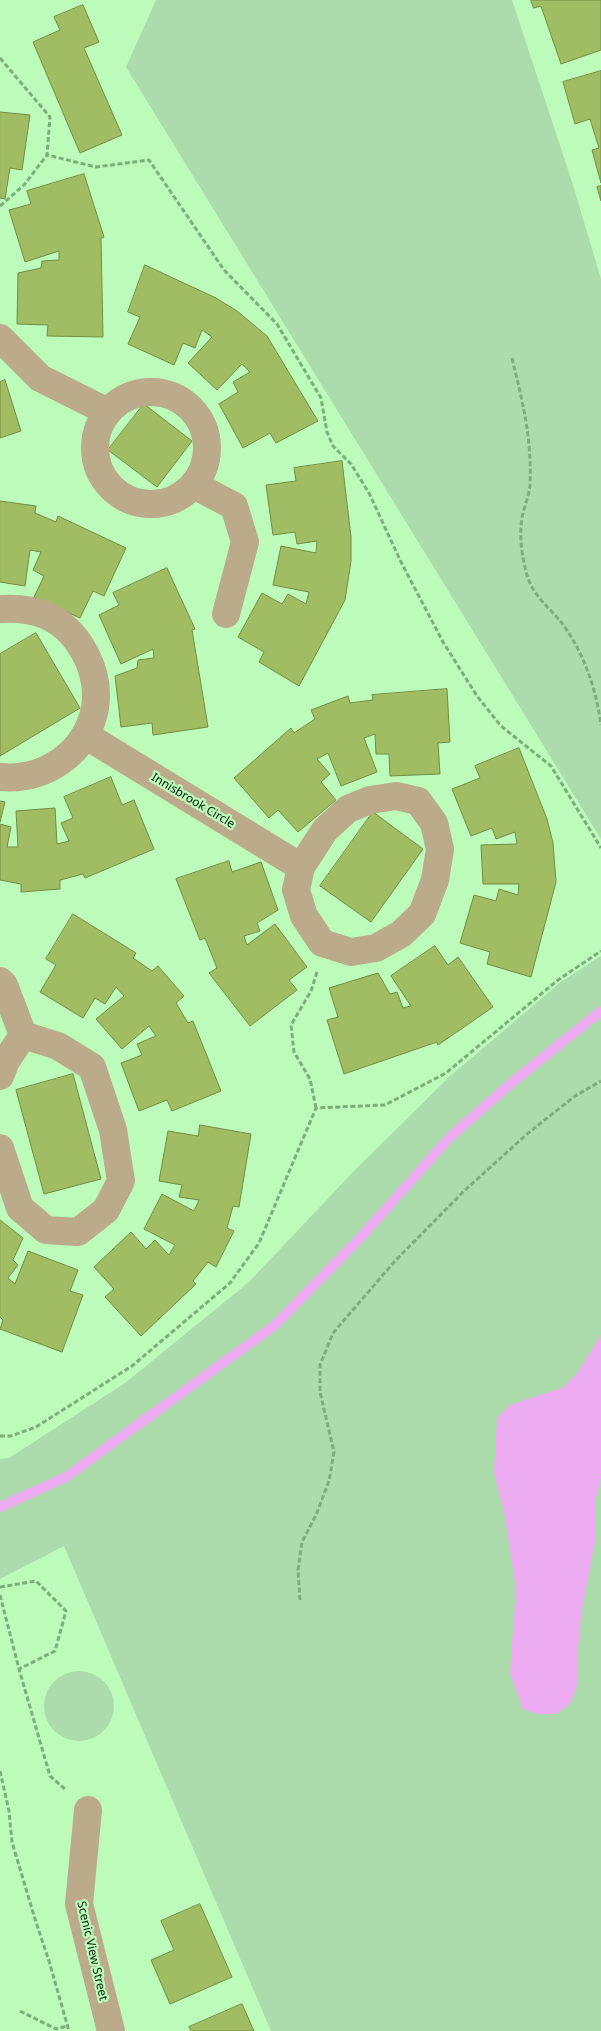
<!DOCTYPE html>
<style>
body{margin:0}
canvas{display:block;background:#bcfbba}
</style>
<canvas width="601" height="2031"></canvas>
<script>
const context = document.querySelector('canvas').getContext('2d');
context.lineJoin = 'round';
function fill(path, color) { context.fillStyle = color; context.fill(path, 'evenodd'); }
function trace(path, color, width, dash) { context.strokeStyle = color; context.lineWidth = width; context.lineCap = dash ? 'butt' : 'round'; context.setLineDash(dash || []); context.stroke(path); }
function write(font, color, halo, rows, align = 'center') {
  context.font = font + ' "Noto Sans",sans-serif'; context.lineWidth = 4.5; context.setLineDash([]); context.textBaseline = 'middle'; context.strokeStyle = halo; context.fillStyle = color; for (const [text, x, y, turn = 0] of rows) {
    context.save(); context.translate(x, y); context.rotate((+turn || 0) * Math.PI / 180); context.textAlign = isNaN(turn) ? turn : align; if (halo) context.strokeText(text, 0, 0); context.fillText(text, 0, 0); context.restore();
  }
}
fill(new Path2D(`
 M156,0H512L573,185L601,279V839L126,67Z
 M601,956V2031H271L64,1546L0,1579V1459L9,1458L125,1383L249,1282L353,1172L449,1077L561,982Z
 M44 1706a35 35 0 1 1 70 0a35 35 0 1 1-70 0Z`), '#addcac');
fill(new Path2D(`
 M601,1335V1477L595,1502L596,1537L582,1609L578,1648L577,1686L570,1704L556,1714H536L523,1709L510,1674L516,1589L504,1511L494,1474L497,1418L510,1405L564,1387L578,1372Z`), '#eeacf3');
trace(new Path2D(`
 M0,1507L66,1477L275,1325L361,1237L449,1138L509,1085L601,1011`), '#eeacf3', 10);
const building = new Path2D(`
 M531,0H601V50L561,64L541,6L534,8Z
 M83,5L99,42L84,48L122,135L80,153L33,42L60,30L54,17Z
 M601,71V183L592,150L599,148L590,119L575,124L563,82Z
 M0,112L30,115L22,170L10,168L5,199L0,198Z
 M84,174L104,237L101,238L103,337L47,336L48,325L17,324L18,273L41,268L42,261L59,260V251L25,262L9,210L31,204L27,191Z
 M601,186V201L597,187Z
 M145,265L216,298L237,311L267,336L318,421L276,443L270,433L243,448L219,404L238,392L233,382L250,372L242,364L217,390L188,363L212,337L202,330L195,348L183,343L174,365L128,344L140,317L128,312Z
 M5,380L21,431L0,438V382Z
 M144,404L192,441L157,487L108,450Z
 M342,461L351,537V561L345,600L299,686L259,662L264,652L238,637L262,593L282,604L288,594L306,604L309,592L273,585L281,546L316,553L317,541L297,544L295,532L273,535L266,485L296,481L294,468Z
 M0,501L36,506L35,513L56,522L58,516L126,548L104,596L93,591L80,618L34,597L44,576L33,570L41,552L30,550L25,586L0,582Z
 M167,568L195,629L192,630L208,727L153,735L152,723L121,727L115,676L137,668L138,660L154,658L153,649L121,664L99,615L119,605L113,593Z
 M36,633L80,708L0,756V654Z
 M447,689L450,742L438,743L440,774L390,776L389,754H376L375,734L364,738L377,772L341,786L328,753L317,759L330,774L321,782L336,800L298,832L278,810L269,818L234,778L291,728L294,733L315,719L311,710L348,696L350,703L373,700L372,695Z
 M519,748L547,819L553,843L556,882L531,977L487,964L490,952L460,943L474,895L496,901L499,889L518,895L519,884H483L481,845L517,844L515,832L496,839L492,828L471,836L452,789L480,778L475,766Z
 M111,777L122,805L134,800L154,849L85,878L83,874L60,880V889L21,892V884L0,880V824L11,827L7,847H18L16,811L55,808L57,844L69,841L61,823L73,818L64,797Z
 M0,801L5,802L0,822Z
 M373,812L423,849L371,922L320,886Z
 M229,861L232,872L261,862L278,910L257,923L260,931L244,936L247,945L275,924L307,967L289,980L297,990L250,1026L209,973L217,968L205,938L200,940L176,879Z
 M73,914L136,953L133,958L152,971L158,966L184,996L176,1003L188,1023L193,1021L221,1091L172,1111L167,1100L139,1111L121,1063L142,1055L137,1044L156,1036L149,1026L122,1049L96,1019L124,996L116,987L105,1004L95,998L83,1018L40,992L56,965L46,959Z
 M435,946L448,965L458,957L493,1007L438,1045L437,1042L344,1074L327,1020L338,1017L329,988L378,973L390,994L397,992L403,1008L411,1006L391,976Z
 M73,1074L101,1179L44,1194L16,1090Z
 M200,1125L251,1134L239,1207L233,1206L227,1228L234,1231L216,1267L208,1262L193,1281L196,1284L141,1336L105,1297L114,1289L94,1267L131,1232L146,1249L155,1240L169,1255L175,1245L144,1229L162,1194L194,1211L199,1200L179,1197L182,1185L159,1181L168,1131L198,1136Z
 M0,1220L23,1238L13,1260L18,1265L8,1278L15,1284L28,1251L78,1270L70,1291L83,1295L62,1352L0,1329L3,1320L0,1317Z
 M200,1904L232,1977L170,2004L151,1960L174,1950L161,1921Z
 M242,2004L254,2031H191L189,2027Z`);
fill(building, '#a0bd64');
trace(building, '#748c40', 1);
trace(new Path2D(`
 M0,58L50,117L47,155L96,167L149,160L224,270L277,324L321,398L327,432L333,446L351,464L369,493L401,562L443,642L477,696L501,726L551,766L601,848
 M0,206L24,185L47,155
 M512,358C523,403 532,439 530,485C529,496 524,507 522,518C519,537 522,557 527,575C533,597 552,609 564,626C585,656 596,689 601,725
 M316,1108L310,1079L294,1052L291,1025L311,991L317,972
 M0,1436H11L36,1427L132,1366L230,1283L259,1243L316,1108L385,1105L446,1073L558,980L601,951
 M0,1587L36,1581L66,1611L55,1651L19,1669
 M0,1595L19,1669L50,1776L66,1790
 M300,1600L298,1570L302,1542L316,1515L329,1481L334,1452L320,1392V1365L333,1333L395,1261L463,1192L527,1134L575,1096L601,1081
 M0,1771L9,1811L12,1842L35,1919L49,1961L69,2031
 M20,2011L56,2029L67,2026`), '#7cae7b', 3, [5, 2.5]);
trace(new Path2D(`
 M0,338L40,378L108,412
 M95 448a56 56 0 1 1 112 0a56 56 0 1 1-112 0Z
 M194,485L234,506L245,542L226,614
 M0,609C15,608 30,609 45,615C79,629 101,672 95,708C86,754 44,781 0,777
 M85,735L301,867L296,890L304,916L322,943L351,952L376,948L401,934L422,914L435,880L440,849L434,823L418,801L396,796L370,800L348,809L325,830L301,867
 M0,981L4,985L23,1035
 M0,1076L6,1061L23,1035
 M0,1148L20,1208L46,1230L78,1232L106,1210L121,1181L113,1130L92,1067L58,1046L23,1035
 M88,1810L79,1904L111,2031`), '#bbab8a', 28);
write('12px', '#051d06', '#bcfbba', [
 ["Innisbrook Circle",193,801,31],
 ["Scenic View Street",92,1951,77]
]);
</script>
